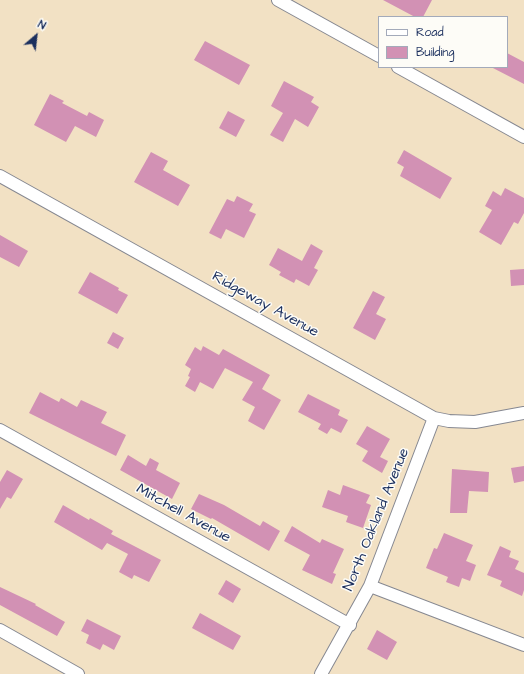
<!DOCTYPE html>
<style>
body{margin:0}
#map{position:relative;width:524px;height:674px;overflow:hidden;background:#f2e1c4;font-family:"Architects Daughter",sans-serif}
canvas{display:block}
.legend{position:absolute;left:378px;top:16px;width:130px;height:52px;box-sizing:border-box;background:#fdfcf7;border:1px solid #a3aaba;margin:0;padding:5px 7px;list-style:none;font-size:12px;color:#1b2f5e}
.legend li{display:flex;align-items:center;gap:8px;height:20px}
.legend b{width:20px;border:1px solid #a3aaba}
.north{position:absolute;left:16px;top:16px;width:40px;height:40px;-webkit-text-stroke:3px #fdfcf7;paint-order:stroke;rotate:28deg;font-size:11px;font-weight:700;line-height:16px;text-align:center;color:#1b2f5e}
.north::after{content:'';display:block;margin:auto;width:14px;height:18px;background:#1b2f5e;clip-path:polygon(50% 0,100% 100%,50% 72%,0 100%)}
</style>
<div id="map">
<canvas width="524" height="674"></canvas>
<ul class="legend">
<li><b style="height:5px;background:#fff"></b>Road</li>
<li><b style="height:11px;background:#d291b4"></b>Building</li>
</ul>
<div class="north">N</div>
</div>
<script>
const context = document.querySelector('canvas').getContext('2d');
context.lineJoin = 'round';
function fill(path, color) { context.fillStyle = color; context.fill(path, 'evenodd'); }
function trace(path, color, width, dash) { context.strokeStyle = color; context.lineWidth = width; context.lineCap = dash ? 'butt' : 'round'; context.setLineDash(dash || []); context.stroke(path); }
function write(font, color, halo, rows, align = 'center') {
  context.font = font + ' "Architects Daughter",sans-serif'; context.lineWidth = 3; context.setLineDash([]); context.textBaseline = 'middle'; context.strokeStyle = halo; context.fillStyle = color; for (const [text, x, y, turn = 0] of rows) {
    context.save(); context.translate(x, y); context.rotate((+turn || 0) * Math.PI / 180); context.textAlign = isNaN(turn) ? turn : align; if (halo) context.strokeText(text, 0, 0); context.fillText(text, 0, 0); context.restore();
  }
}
fill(new Path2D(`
 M383,0H432L423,17H415Z
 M205,41L250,65L239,85L194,60Z
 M507,53L524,62V84L491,67H507Z
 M284,81L314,97L311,102L319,107L308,127L295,119L283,142L270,135L283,113L271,106Z
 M50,94L64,101L62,103L87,116L89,112L104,120L96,137L75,126L66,142L34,125Z
 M228,111L245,120L236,137L219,128Z
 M404,150L452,178L440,199L400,176L404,167L397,163Z
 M151,152L168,161L163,170L190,185L178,206L134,182Z
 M505,188L524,198V213L518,224L514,222L501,245L479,232L492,210L485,206L493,191L501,196Z
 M237,196L253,204L249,211L256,214L244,238L226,229L221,239L209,233L227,199L234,202Z
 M0,235L28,251L19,267L0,257Z
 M311,244L323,251L314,268L318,270L309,286L296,279L294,283L279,275L281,272L269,265L278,248L302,261Z
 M524,269V285L511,286L510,270Z
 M90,272L119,288L118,290L128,295L117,314L78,293Z
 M373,291L385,297L376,314L386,319L375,340L353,328Z
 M113,332L124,338L118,349L107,343Z
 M203,346L219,355L223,349L270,375L262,389L281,400L264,430L248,421L255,407L242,400L253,382L225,368L213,389L200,382L195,392L185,386L190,377L188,376L191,369L185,365L195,347L201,351Z
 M40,392L59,402L61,398L77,407L81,400L107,412L101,423L126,435L116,456L29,413Z
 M308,394L340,410L338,415L348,420L341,433L331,428L327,434L318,429L321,424L298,412Z
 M367,426L390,439L380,457L388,461L382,473L362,461L368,451L356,444Z
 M128,455L146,466L150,458L159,463L156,470L180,483L172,499L120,470Z
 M524,466V481L514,483L511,468Z
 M452,469L489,472L488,492L469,491L467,513H450Z
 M7,470L23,479L11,499L7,497L0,509V482Z
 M343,485L370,495L366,503L371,505L363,528L346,522L348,516L322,507L328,490L340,495Z
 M199,494L224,505L260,526L263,521L280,531L269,551L212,518L211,519L191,509Z
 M63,505L89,520L90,518L113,531L111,534L161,560L149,582L134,575L132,579L119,572L128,554L107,543L102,550L54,522Z
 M292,526L320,543L322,539L344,549L333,573L336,574L332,584L302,570L310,555L284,541Z
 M444,533L473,545L466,561L476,565L470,581L462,578L459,587L446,582L448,577L426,568L434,548L437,549Z
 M500,546L511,551L509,557L519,561L515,569L524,573V590L522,596L500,586L502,581L487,575Z
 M226,580L241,589L233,603L218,594Z
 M0,587L36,604L35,605L65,622L57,636L0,605Z
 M200,613L241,636L233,650L192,628Z
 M87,619L121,636L114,650L103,644L100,650L86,643L89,635L81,631Z
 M377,630L397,642L387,660L367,649Z`), '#d291b4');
const minor = new Path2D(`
 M278,0L379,56
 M398,67L524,137
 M0,176L434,418L449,421L475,422L524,413
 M0,430L350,625
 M370,586L524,645
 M0,630L78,674
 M321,674L370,586L434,418`);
trace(minor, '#868891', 14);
trace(minor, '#fff', 12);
write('15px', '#1b2f5e', '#fdfcf7', [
 ["Ridgeway Avenue",265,305,29],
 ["Mitchell Avenue",183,514,29],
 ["North Oakland Avenue",377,520,-68]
]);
</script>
